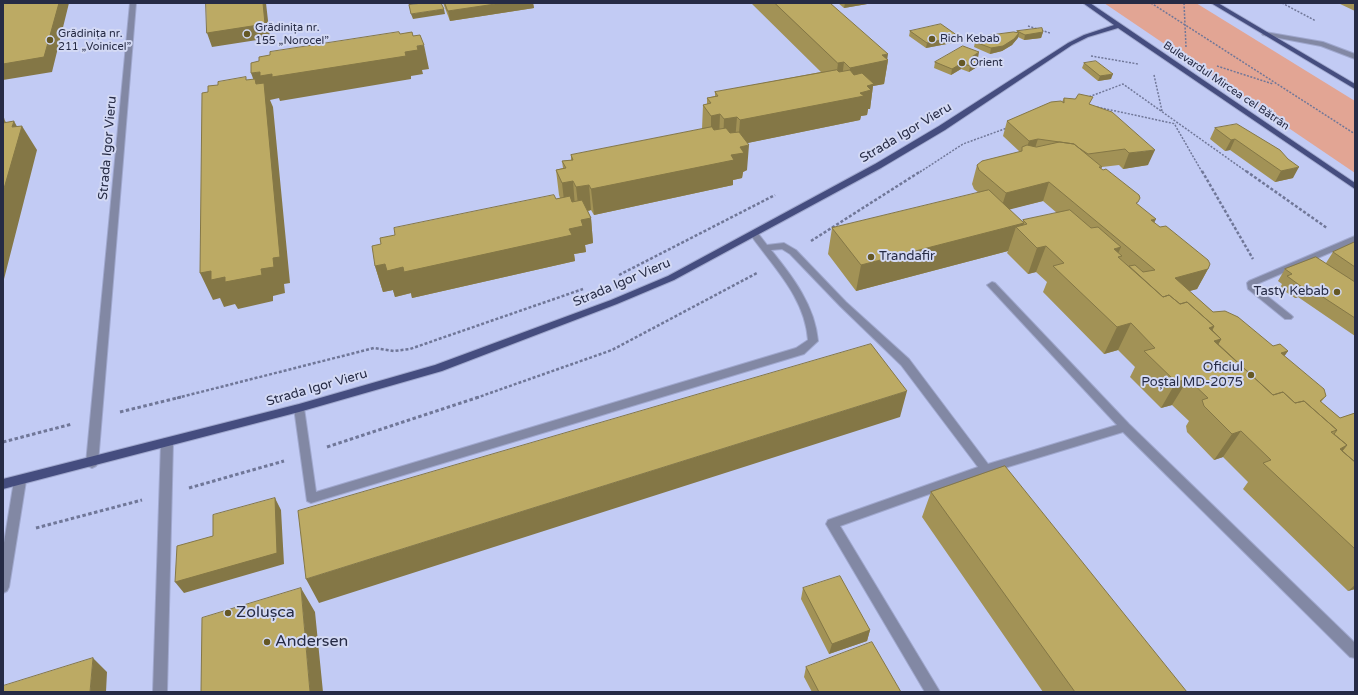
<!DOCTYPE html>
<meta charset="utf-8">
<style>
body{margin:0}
#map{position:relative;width:1358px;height:695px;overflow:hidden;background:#c2cbf4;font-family:"Varela Round",sans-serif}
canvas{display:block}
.frame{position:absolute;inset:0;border:4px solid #262b45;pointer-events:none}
</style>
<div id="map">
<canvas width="1358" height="695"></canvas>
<div class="frame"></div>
</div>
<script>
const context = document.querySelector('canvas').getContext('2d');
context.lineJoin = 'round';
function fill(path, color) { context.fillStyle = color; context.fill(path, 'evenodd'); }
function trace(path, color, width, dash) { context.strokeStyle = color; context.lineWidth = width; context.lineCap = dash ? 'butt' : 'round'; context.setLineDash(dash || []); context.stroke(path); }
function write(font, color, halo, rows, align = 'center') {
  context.font = font + ' "Varela Round",sans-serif'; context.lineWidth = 4; context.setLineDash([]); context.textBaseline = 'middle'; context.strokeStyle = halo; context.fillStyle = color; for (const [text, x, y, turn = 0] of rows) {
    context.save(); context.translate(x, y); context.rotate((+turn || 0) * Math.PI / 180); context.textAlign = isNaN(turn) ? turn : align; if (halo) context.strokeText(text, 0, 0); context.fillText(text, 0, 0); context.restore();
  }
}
fill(new Path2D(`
 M1104,3H1196L1355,101V173Z`), '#e2a594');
const minor = new Path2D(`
 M130,3H136L98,463L96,466L92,468L88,466L86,463Z
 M1265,32L1323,42L1355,54V59L1321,46L1263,35L1262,34Z
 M754,231L757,232L767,245L784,243L796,250L846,302L909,359L988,464L1117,425L987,285L992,282L995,283L1129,424L1355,643V658L1350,657L1123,432L988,473L840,526L940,692H925L826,524L828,520L978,467L901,365L840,306L790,254L782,249L771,250C793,277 815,306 818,341L804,354L311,503L307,501L294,408L295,405H303L304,408L316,492L796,348L808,340C805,297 773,267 750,234Z
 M1355,236V242L1257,284V288L1291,315L1293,317L1291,319H1285L1248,289L1247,283L1249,281Z
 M167,438L171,439L173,442L167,692H153L161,442L163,439Z
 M20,476L24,478L26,481L9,587L7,591L3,593V549L14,481L16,478Z`);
const major = new Path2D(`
 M1083,3H1090L1355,183V189L1118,28L1088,37L1072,45L945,130L881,168L674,280L617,304L442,371L299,412L3,489V479L299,404L435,365L611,300L668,276L875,164L939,126L1068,43L1084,35L1114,25Z
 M1211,3H1218L1355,84V89Z`);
trace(minor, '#a0a8ce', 2);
trace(major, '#a0a8ce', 2);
trace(new Path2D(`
 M1151,3L1355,134
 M1184,3L1186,47
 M1282,3L1316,21
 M1028,26L1050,33
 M1091,56L1138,64
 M1217,66L1273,84
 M1154,75L1162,111
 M1086,98L1123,84L1247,172
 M1097,107L1176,124
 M1175,125L1202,172
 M920,172L963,144L1007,128`), '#707798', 1.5, [2, 1.5]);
trace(new Path2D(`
 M1202,171L1253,259
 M1246,171L1327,228
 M811,241L921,171
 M619,275L775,195
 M177,398L374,348L394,351L410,349L583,289
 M476,398L612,350L757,273`), '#707798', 2.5, [3, 2]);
trace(new Path2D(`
 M120,412L181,397
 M3,442L72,424
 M327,447L479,397
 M189,488L284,461
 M36,528L142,500`), '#707798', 3, [3.5, 2.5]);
fill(minor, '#8288a4');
fill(major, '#454d7f');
fill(new Path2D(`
 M443,3H533L534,8L450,21Z
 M751,3H830L888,60L884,84L873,86L870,109H868L867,115L861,116L860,120L747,143V170L743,172L742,178L733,180V185L594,215L591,210L588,211L591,218L593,243L585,245L586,252L574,254L575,261L412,298L411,293L395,297L393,290L383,292L375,266L556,199L560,198L559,195L556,170L563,168L562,161L571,160V155L702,129L703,105L707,104V98L715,96V92L821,72Z
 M838,3H873L844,8Z
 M1338,3H1355V11Z
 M910,31L957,42L926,48L909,36Z
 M1017,31L1043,32L1041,38L1024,40L1018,37L1012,45L1002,51L990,54L974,47L975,42L1017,32Z
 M978,58L975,60L977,67L969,72L961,69L951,75L934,68L935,62Z
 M1084,63L1111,79L1098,81L1082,68Z
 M1064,98L1090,104L1148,165L1123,169L1119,165L1102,167L1101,169L1137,204L1154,223L1208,269L1197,289L1189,291L1213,312L1273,346L1288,351L1284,356L1326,396L1321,402L1340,418L1355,413V589L1348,591L1243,489L1248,482L1223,457L1214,460L1187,432L1186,426L1189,421L1172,405L1161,408L1130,377L1135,367L1118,350L1104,354L1043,292L1047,282L1036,272L1028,274L1007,253L1008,251L856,291L828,254L832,228L979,193L974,189L972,184L977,165L1020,152L1003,136L1007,121L1062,102ZM1043,201L1057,213L1023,220L1022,222L1009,209Z
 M1215,128L1288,159L1293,178L1275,182L1230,150L1225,151L1210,139Z
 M1355,242V336L1298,297L1295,298L1280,288L1282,284L1278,281L1285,269L1326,263L1333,252Z
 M931,492L1187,692H1043L922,517Z
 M803,588L870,630L867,641L829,654L801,599Z
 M806,667L901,692H812L804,677Z`), '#a29256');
fill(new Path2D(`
 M59,3H69L52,72L3,80V64Z
 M263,3H266L270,38L212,47L207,33Z
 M502,3H533L534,8L450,21L448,11Z
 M845,3H873L844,8Z
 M444,9L445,14L413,19L411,14Z
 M1043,32L1041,38L1024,40L1025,35Z
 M1019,33L1018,38L1012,45L1002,51L990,54L991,48Z
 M958,36L957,42L926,48L927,43Z
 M424,45L429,69L422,70L423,74L411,76V79L280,101L279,98L270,100L273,107L290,283L284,284L285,293L273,296V301L238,309L235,304L224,307L220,298L213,300L200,273L260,97L251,73L405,52L417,46Z
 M979,52L978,58L969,63L970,58Z
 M888,54L887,61L888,60L884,84L873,86L870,109H868L867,115L861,116L860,120L738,145L740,120L847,91L850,68L882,55Z
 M979,61L977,67L969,72L970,66Z
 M844,62L841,86L835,87L838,63Z
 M962,63L961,69L951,75L952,69Z
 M1113,74L1111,79L1098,81L1100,76Z
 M720,114L719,139L711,141V116Z
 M737,117L735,141L723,144L724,119Z
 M4,119L17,141L12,127L14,121L20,132L22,126L37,150L3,283V123Z
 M1038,139L1033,154L1024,156L1029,141Z
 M1235,139L1230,150L1225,151L1231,140Z
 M749,145L747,170L743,172L742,178L733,180V185L594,215L591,189L740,147Z
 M1155,150L1148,165L1123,169L1129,153Z
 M1299,167L1293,178L1275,182L1281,171Z
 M573,181L575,207L565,209L562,183Z
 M1049,182L1043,201L1000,212L1006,193Z
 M589,185L591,210L579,213L576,187Z
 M591,218L593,243L585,245L586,252L574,254L575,261L412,298L411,293L395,297L393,290L383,292L375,266L569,229L581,220Z
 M1156,219L1147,238L1151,220Z
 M1024,223L1021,232L1016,227L1008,251L856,291L861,265Z
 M1046,246L1036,272L1028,274L1037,248Z
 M1121,247L1109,273L1114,249Z
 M1208,269L1197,289L1165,298L1175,278Z
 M1306,286L1298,297L1295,298L1302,287Z
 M1131,323L1118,350L1104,354L1117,327Z
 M1214,326L1208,337L1209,328Z
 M1221,339L1214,351V341Z
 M1288,351L1274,371L1281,353Z
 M1188,379L1172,405L1161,408L1176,382Z
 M907,391L900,417L319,603L306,579Z
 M1241,431L1223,457L1214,460L1232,434Z
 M1347,445L1337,457L1340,449Z
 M275,498L281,510L284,564L184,593L175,582Z
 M1355,585V589L1348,591Z
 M301,588L315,612L323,692H310Z
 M870,630L867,641L829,654L832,644Z
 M93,658L107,672L106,692H90Z`), '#847746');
const building = new Path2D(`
 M3,3H59L44,57L3,64Z
 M206,3H263L265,24L207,33Z
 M423,3H441L444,9L411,14L409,5Z
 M445,3H502L448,11Z
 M775,3H830L888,54L882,55L888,60L850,68L844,62L838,63Z
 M941,24L958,36L927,43L910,31Z
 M1042,28L1043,32L1025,35L1017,31Z
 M399,32L400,34L412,32L413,36L420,35L424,45L417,46L418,50L405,52L406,56L272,77V74L260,76V72L251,73V63L259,61V57L270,55V52Z
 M1014,32L1019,33L1014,39L1003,46L991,48L975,42L984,36Z
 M963,46L979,52L970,58L979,61L970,66L962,63L952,69L935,62Z
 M1096,61L1113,74L1100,76L1084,63Z
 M837,70L839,72L850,70L854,75L862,73L874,84L867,86L871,90L860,93L864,96L740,120L737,117L724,119L720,114L711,116L703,105L711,103L707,98L718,96L715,92Z
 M246,77V80L255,79L256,84L264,83L280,257L273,258L274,267L261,269L262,275L225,282V277L211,280V271L200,273L202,93L208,92V86L218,85V82Z
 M1079,94L1093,97L1089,104L1112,112L1155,150L1129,153L1125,149L1088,154L1079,148L1074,144L1038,139L1029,141L1007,121L1051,102L1061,101L1064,103V98L1075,99Z
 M4,119L3,123L14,121L12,127L22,126L3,192V120Z
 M1237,124L1280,150L1288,159L1299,167L1281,171L1235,139L1231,140L1215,128Z
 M712,127L714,130L726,128L730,133L739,132L749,145L740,147L744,153L731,155L734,160L591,189L589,185L576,187L573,181L562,183L556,170L566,168L562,161L573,160L571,155Z
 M1060,142L1074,144L1102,167H1099L1103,170L1106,169L1139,195L1140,198L1138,202L1136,203L1156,219L1151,220L1160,227L1166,226L1208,260L1210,264L1208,269L1175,278L1213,312L1225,311L1238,317L1273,346L1280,344L1288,351L1281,353L1324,389L1326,396L1320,401L1340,418L1355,413V462L1342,451L1347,445L1334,434L1337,430L1304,401L1295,403L1283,392L1273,395L1218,344L1221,339L1212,330L1214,326L1187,302L1180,304L1169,295L1163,297L1129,266L1135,265L1143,272L1155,270L1049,182L1006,193L979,170L977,165L982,161L1022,151V147L1027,145L1036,147Z
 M989,190L1024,223L861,265L832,228Z
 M554,195L556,199L570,196L572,202L582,200L591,218L581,220L583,226L569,229L572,235L404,272L403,267L387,271L385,264L375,266L372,246L381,244L380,238L395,235L394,228Z
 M1070,210L1091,228L1098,227L1121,247L1114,249L1122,256L1118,257L1163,297L1169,295L1180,304L1187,302L1214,326L1209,328L1221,339L1214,341L1273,395L1283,392L1295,403L1304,401L1337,430L1331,432L1347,445L1340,449L1355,462V549L1263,463L1271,460L1241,431L1232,434L1204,406L1202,400L1208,398L1188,379L1176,382L1144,351L1155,348L1131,323L1117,327L1053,266L1064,263L1046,246L1037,248L1016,227L1027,224L1023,220Z
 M1355,242V267L1333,252Z
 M1316,257L1355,282V318L1306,286L1302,287L1287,276L1292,274L1285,269Z
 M871,344L907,391L306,579L298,511Z
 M1005,466L1187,692H1075L931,492Z
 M275,498L277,553L175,582L177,546L213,536V515Z
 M840,576L870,630L832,644L803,588Z
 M301,588L310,692H201L202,618Z
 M872,642L901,692H819L806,667Z
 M93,658L90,692H3V686Z`);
fill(building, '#bcaa64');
trace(building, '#847746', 1);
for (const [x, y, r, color] of [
 [247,34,4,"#655825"],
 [932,39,4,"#655825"],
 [50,40,4,"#655825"],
 [962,63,4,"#655825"],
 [871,257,4,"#655825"],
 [1337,292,4,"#655825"],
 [1251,375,4,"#655825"],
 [228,613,4,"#655825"],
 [267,642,4,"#655825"]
]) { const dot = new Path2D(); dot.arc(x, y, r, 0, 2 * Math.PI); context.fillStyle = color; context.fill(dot); trace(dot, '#d3d9f4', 1.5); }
write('11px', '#262b45', '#d3d9f4', [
 ["Grădinița nr.",255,28],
 ["155 „Norocel”",255,41],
 ["Grădinița nr.",58,34],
 ["211 „Voinicel”",58,47],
 ["Rich Kebab",940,39],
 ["Orient",970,63]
], 'left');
write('11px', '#262b45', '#d3d9f4', [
 ["Bulevardul Mircea cel Bătrân",1226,86,34]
]);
write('13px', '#262b45', '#d3d9f4', [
 ["Strada Igor Vieru",906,133,-31],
 ["Strada Igor Vieru",108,148,-85],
 ["Strada Igor Vieru",622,283,-23],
 ["Strada Igor Vieru",317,388,-16]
]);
write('13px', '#262b45', '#d3d9f4', [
 ["Trandafir",879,257,"left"],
 ["Tasty Kebab",1329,292],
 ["Oficiul",1243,368],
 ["Poștal MD-2075",1243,383]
], 'right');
write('16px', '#262b45', '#d3d9f4', [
 ["Zolușca",236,613],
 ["Andersen",275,642]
], 'left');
</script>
